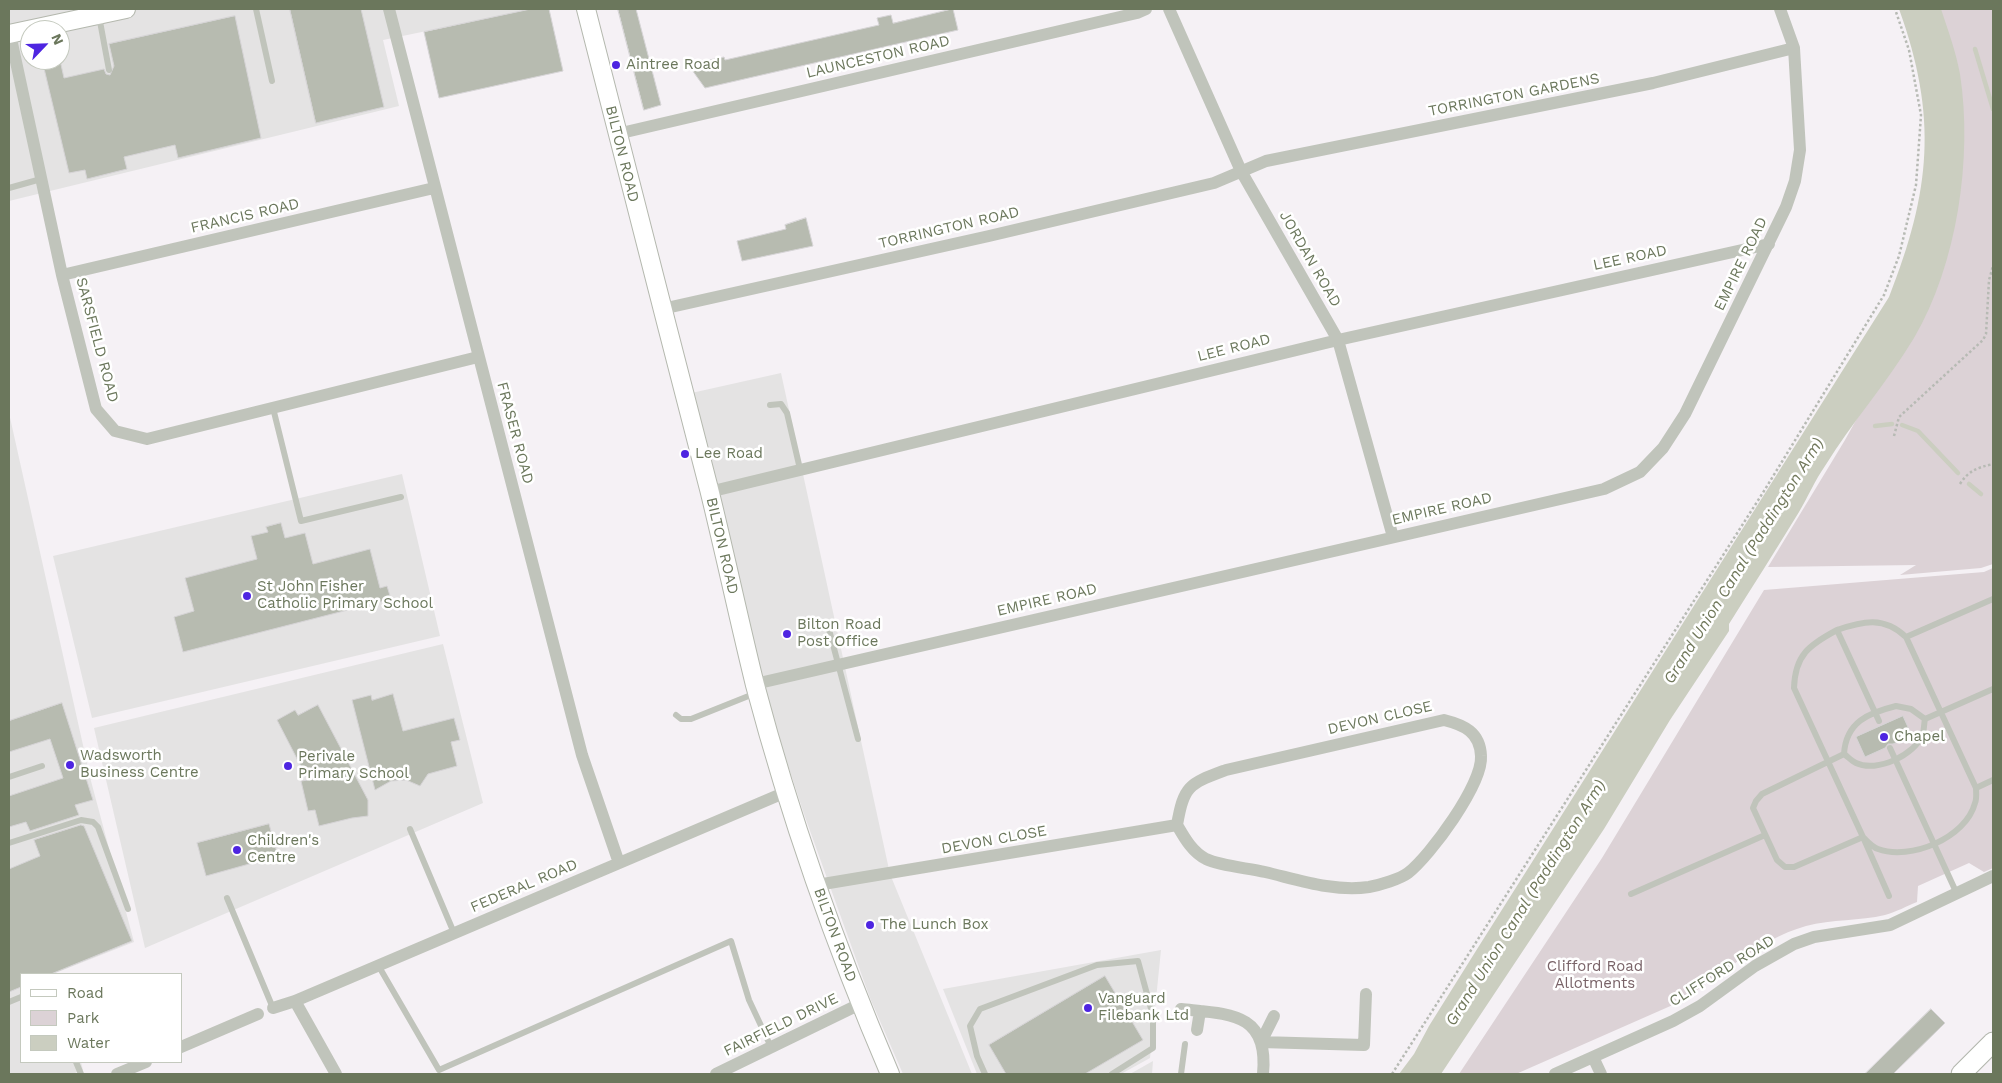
<!DOCTYPE html>
<style>
body{margin:0}
#map{position:relative;width:2002px;height:1083px;overflow:hidden;background:#f5f1f5;font-family:"Work Sans",sans-serif}
canvas{display:block}
.frame{position:absolute;inset:0;border:10px solid #6b775c;pointer-events:none}
.legend{position:absolute;left:20px;top:973px;width:162px;height:90px;box-sizing:border-box;background:#fff;border:1px solid #c4c9be;margin:0;padding:6px 9px;list-style:none;font-size:15px;color:#6b775c}
.legend li{display:flex;align-items:center;gap:10px;height:25px}
.legend b{width:25px;border:1px solid #c4c9be}
.north{position:absolute;left:20px;top:20px;width:50px;height:50px;box-sizing:border-box;background:#fff;border:1px solid #c4c9be;border-radius:50%;rotate:66deg;font-size:14px;font-weight:700;line-height:20px;text-align:center;color:#6b775c}
.north::after{content:'';display:block;margin:auto;width:18px;height:22px;background:#4e25e1;clip-path:polygon(50% 0,100% 100%,50% 72%,0 100%)}
</style>
<div id="map">
<canvas width="2002" height="1083"></canvas>
<div class="frame"></div>
<ul class="legend">
<li><b style="height:6px;background:#fff"></b>Road</li>
<li><b style="height:14px;background:#dcd2d6"></b>Park</li>
<li><b style="height:14px;background:#cbcec0"></b>Water</li>
</ul>
<div class="north">N</div>
</div>
<script>
const context = document.querySelector('canvas').getContext('2d');
context.lineJoin = 'round';
function fill(path, color) { context.fillStyle = color; context.fill(path, 'evenodd'); }
function trace(path, color, width, dash) { context.strokeStyle = color; context.lineWidth = width; context.lineCap = dash ? 'butt' : 'round'; context.setLineDash(dash || []); context.stroke(path); }
function write(font, color, halo, rows, align = 'center') {
  context.font = font + ' "Work Sans",sans-serif'; context.lineWidth = 5; context.setLineDash([]); context.textBaseline = 'middle'; context.strokeStyle = halo; context.fillStyle = color; for (const [text, x, y, turn = 0] of rows) {
    context.save(); context.translate(x, y); context.rotate((+turn || 0) * Math.PI / 180); context.textAlign = isNaN(turn) ? turn : align; if (halo) context.strokeText(text, 0, 0); context.fillText(text, 0, 0); context.restore();
  }
}
fill(new Path2D(`
 M9,9H533L383,40L399,106L9,201ZM30,30H60V60H30Z
 M781,373L890,874L972,1074H903L870,998L804,814L758,675L687,394Z
 M9,413L91,781L134,942L53,974H21V1062H81L83,1070L72,1074H9Z
 M402,474L440,636L92,718L53,556Z
 M443,644L483,803L145,948L94,728Z
 M1161,950L1150,1058L1121,1074H977L943,989Z
 M1153,1061L1152,1074H1130Z`), '#e4e3e3');
fill(new Path2D(`
 M1935,9H1993V564L1981,568L1900,575L1916,565L1768,567L1845,440L1932,283L1961,187L1949,41Z
 M1993,568V868L1984,872L1969,863L1918,886L1917,902C1907,906 1896,912 1885,915C1860,921 1832,919 1806,926C1756,940 1719,979 1675,1004L1516,1074H1459L1602,858L1764,590L1984,572Z`), '#dcd2d6');
fill(new Path2D(`
 M1899,9H1941C1948,30 1956,52 1960,74C1973,158 1957,265 1914,338C1887,383 1852,422 1825,466C1815,480 1808,497 1799,512C1776,550 1752,587 1729,624V631L1670,720L1604,829L1441,1074H1399L1414,1054L1429,1026L1479,946L1889,297C1931,191 1938,117 1899,9Z`), '#cbcec0');
trace(new Path2D(`
 M1975,49L1993,109
 M1902,425L1918,431L1958,473
 M1875,426L1892,424
 M1969,484L1981,494`), '#cbcec0', 4.5);
const building = new Path2D(`
 M290,9H361L384,107L316,123Z
 M531,9H549L563,71L439,98L424,32Z
 M618,9H636L661,105L644,110Z
 M953,9L958,30L705,88L692,70L700,68L699,62L724,57L725,60L879,25L877,18L891,15L893,23Z
 M235,16L261,138L178,158L175,145L124,157L127,169L87,179L85,170L69,173L42,60H60L64,78L104,69L106,74L110,75L114,66L109,44Z
 M806,218L813,246L742,261L737,241L786,229L785,225Z
 M281,523L285,538L305,533L313,564L370,549L380,588L387,586L391,599L183,652L174,617L194,611L185,578L257,559L251,536L268,532L266,527Z
 M393,694L403,731L454,718L460,740L451,742L457,766L428,774L420,786L406,780L391,781L375,790L352,700L371,695L372,700Z
 M62,703L93,800L75,805L79,815L30,831L26,822L9,827V796L63,778L50,739L9,752V721Z
 M318,705L368,800V816L352,818L319,826L315,810L308,811L301,781L308,780L277,720L295,710L298,715Z
 M1903,716L1912,736L1893,744H1888L1885,748L1865,757L1856,737Z
 M269,824L278,856L206,876L197,843Z
 M81,825L84,826L132,941L51,974H21V987L9,992V869L40,856L34,840Z
 M1105,976L1143,1040L1085,1074H1006L989,1045Z
 M1931,1009L1945,1023L1893,1074H1865Z`);
fill(building, '#b7bbb0');
trace(building, '#d6d4d6', 1);
const secondary = new Path2D(`
 M586,9C626,169 668,329 709,489C725,554 739,620 755,685C790,817 836,948 890,1074
 M9,34L126,9`);
const primary = new Path2D(`
 M1961,1074L1993,1042`);
trace(secondary, '#b4b8ae', 20);
trace(primary, '#b2b6ad', 21);
trace(new Path2D(`
 M1894,436L1899,417L1983,340L1986,334L1989,280L1993,266
 M1960,484C1969,470 1977,468 1993,464
 M1392,1074L1764,491L1884,295L1899,256L1916,185L1921,115L1909,50L1895,9`), '#b7bab4', 2.5, [2.5, 2.5]);
trace(new Path2D(`
 M256,9L272,81
 M99,16L109,70
 M9,188L41,179
 M770,405L781,404L787,413L800,469
 M273,408L301,521L401,497
 M827,622L858,739
 M1837,630C1809,645 1795,655 1794,688L1863,837C1867,841 1872,847 1878,849C1910,861 1966,838 1975,803C1977,799 1976,792 1976,788L1906,637C1884,616 1863,621 1837,630L1879,721
 M1906,637L1993,599
 M1896,706L1911,709L1925,719C1924,723 1924,730 1923,734C1915,755 1877,773 1856,763C1852,761 1848,757 1844,754C1846,722 1868,713 1896,706Z
 M676,715L681,719H691L756,693
 M1925,719L1993,689
 M1890,748L1957,894
 M1844,754L1762,794L1756,801L1753,808L1777,860L1785,867H1794L1863,837L1889,896
 M9,777L42,766
 M1976,788L1993,780
 M410,829L454,933
 M9,843L81,820L93,822L98,827L128,909
 M1631,894L1765,835
 M227,898L273,1008
 M378,965L439,1070L731,941L749,1000L771,1047
 M9,1002L21,997
 M76,1062L81,1074
 M985,1074L977,1056L970,1026L980,1009L1097,965L1138,961L1153,1016V1048L1112,1074
 M1181,1074L1185,1044`), '#c0c4bb', 6);
trace(new Path2D(`
 M389,9L582,755L619,863
 M1169,9L1241,171L1338,340L1393,537
 M10,34L62,275L96,409L115,431L147,439L478,357
 M617,134L1137,13L1146,9
 M62,275L434,188
 M662,309L989,236L1214,183L1266,161L1653,83L1794,48
 M709,492L1338,340L1769,244
 M755,684L1604,489L1640,472L1663,448L1685,414L1786,207L1795,181L1800,150L1794,48L1780,9
 M1444,720C1464,725 1480,732 1481,756C1483,784 1430,856 1408,873C1400,879 1380,885 1369,887C1334,892 1299,880 1265,872C1248,868 1221,866 1206,859C1192,852 1184,837 1177,825C1184,785 1189,784 1226,770Z
 M817,885L1177,825
 M295,1001L336,1074
 M273,1008L295,1001L786,792
 M1181,1009C1229,1014 1269,1012 1263,1074
 M1274,1016L1261,1042L1364,1045L1366,994
 M1197,1030L1200,1011
 M181,1047L258,1014
 M1593,1057L1601,1074
 M117,1074L146,1062
 M716,1074L860,1004
 M1555,1074L1673,1021L1700,1006L1755,966L1794,944L1814,937L1890,925L1993,876`), '#c0c4bb', 12);
trace(secondary, '#fff', 18);
trace(primary, '#fff', 19);
for (const [x, y, r, color] of [
 [616,65,5,"#4e25e1"],
 [685,454,5,"#4e25e1"],
 [247,596,5,"#4e25e1"],
 [787,634,5,"#4e25e1"],
 [1884,737,5,"#4e25e1"],
 [70,765,5,"#4e25e1"],
 [288,766,5,"#4e25e1"],
 [237,850,5,"#4e25e1"],
 [870,925,5,"#4e25e1"],
 [1088,1008,5,"#4e25e1"]
]) { const dot = new Path2D(); dot.arc(x, y, r, 0, 2 * Math.PI); context.fillStyle = color; context.fill(dot); trace(dot, '#fff', 2); }
write('15px', '#6b775c', '#fff', [
 ["LAUNCESTON ROAD",878,57,-13],
 ["TORRINGTON GARDENS",1514,95,-11],
 ["BILTON ROAD",622,154,76],
 ["FRANCIS ROAD",245,216,-13],
 ["TORRINGTON ROAD",949,228,-13],
 ["LEE ROAD",1630,258,-12],
 ["JORDAN ROAD",1310,259,60],
 ["EMPIRE ROAD",1741,264,-64],
 ["SARSFIELD ROAD",97,340,75],
 ["LEE ROAD",1234,348,-14],
 ["FRASER ROAD",515,433,75],
 ["EMPIRE ROAD",1442,509,-13],
 ["BILTON ROAD",722,546,77],
 ["EMPIRE ROAD",1047,600,-13],
 ["DEVON CLOSE",1380,718,-13],
 ["DEVON CLOSE",994,840,-10],
 ["FEDERAL ROAD",524,886,-23],
 ["BILTON ROAD",835,935,70],
 ["CLIFFORD ROAD",1722,971,-32],
 ["FAIRFIELD DRIVE",781,1025,-26]
]);
write('15px', '#6b775c', '#fff', [
 ["Aintree Road",626,65],
 ["Lee Road",695,454],
 ["St John Fisher",257,587],
 ["Catholic Primary School",257,604],
 ["Bilton Road",797,625],
 ["Post Office",797,642],
 ["Chapel",1894,737],
 ["Wadsworth",80,756],
 ["Business Centre",80,773],
 ["Perivale",298,757],
 ["Primary School",298,774],
 ["Children's",247,841],
 ["Centre",247,858],
 ["The Lunch Box",880,925],
 ["Vanguard",1098,999],
 ["Filebank Ltd",1098,1016]
], 'left');
write('15px', '#796368', '#fff', [
 ["Clifford Road",1595,967],
 ["Allotments",1595,984]
]);
write('italic 16px', '#71785b', '#fff', [
 ["Grand Union Canal (Paddington Arm)",1744,561,-58],
 ["Grand Union Canal (Paddington Arm)",1526,903,-58]
]);
</script>
